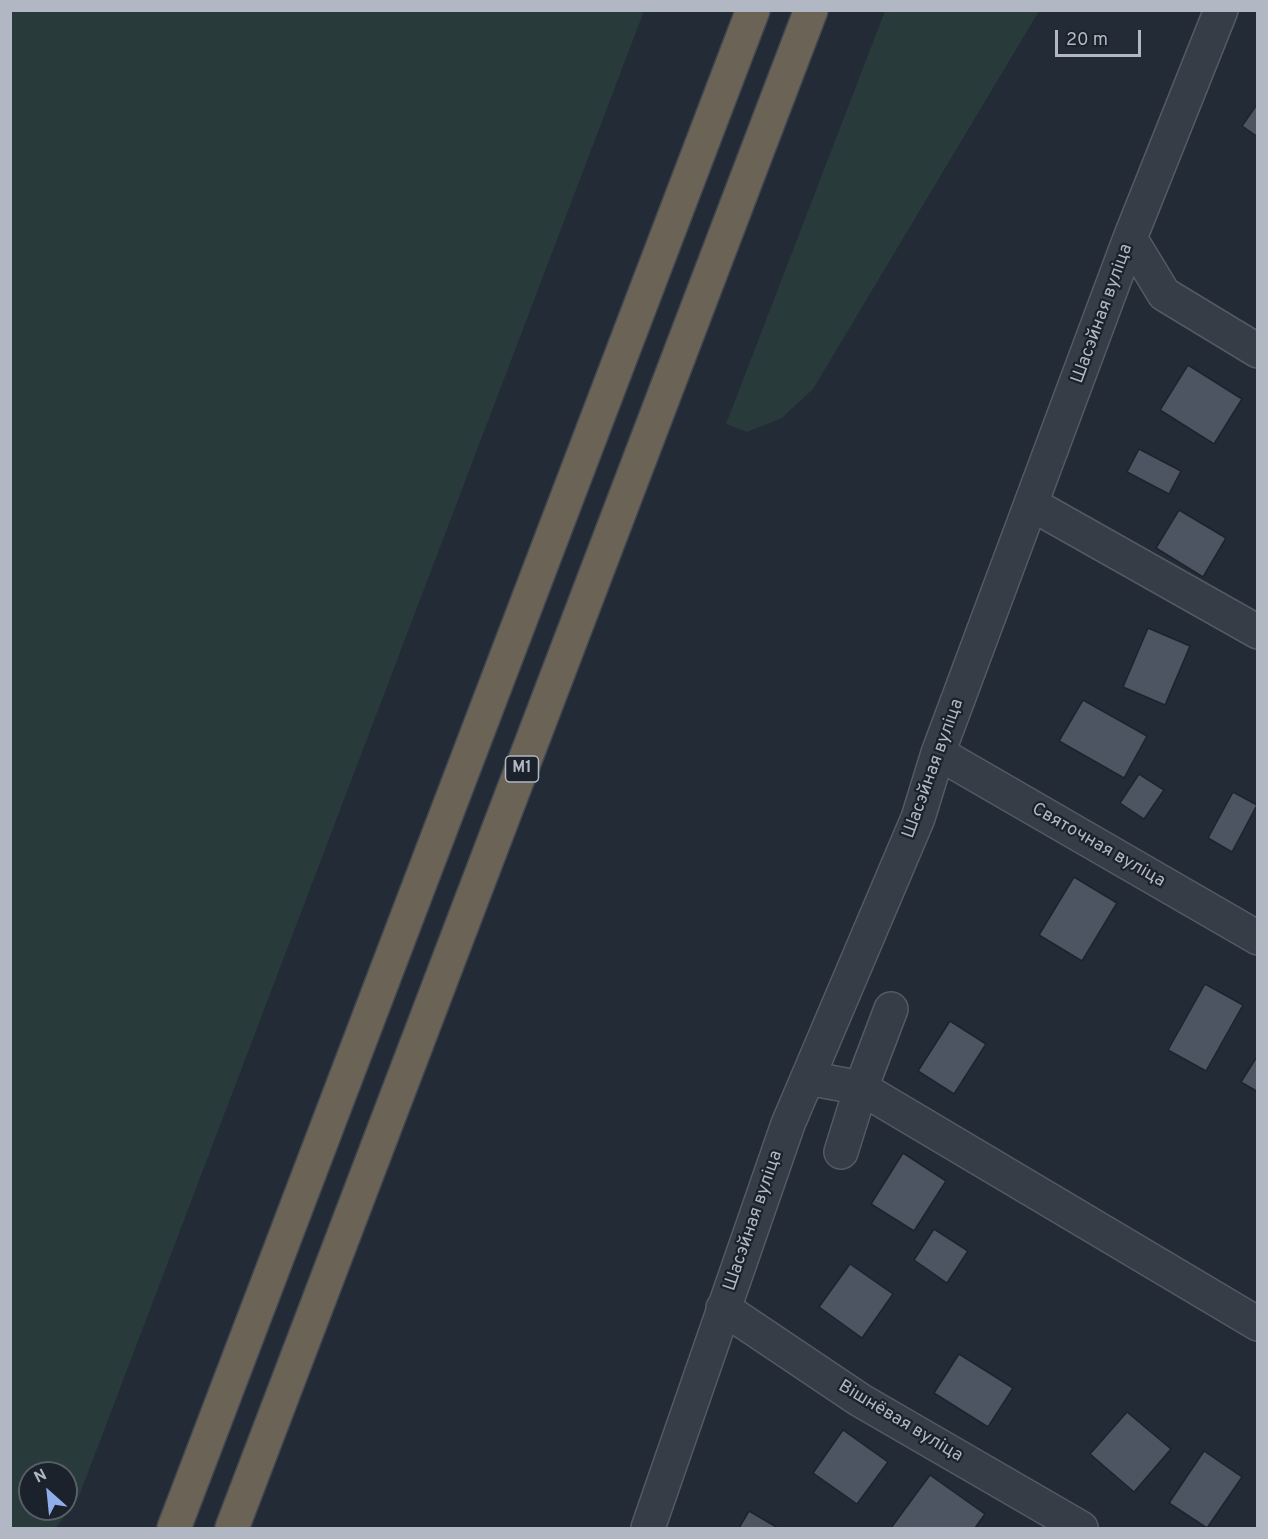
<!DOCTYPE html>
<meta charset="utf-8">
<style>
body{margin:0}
#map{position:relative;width:1268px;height:1539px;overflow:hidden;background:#232b36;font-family:Overpass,sans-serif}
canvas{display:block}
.frame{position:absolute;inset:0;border:12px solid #b1b7c3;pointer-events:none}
.north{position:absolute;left:18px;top:1461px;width:60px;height:60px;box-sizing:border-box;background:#1c222b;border:2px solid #585e68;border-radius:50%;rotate:333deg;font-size:16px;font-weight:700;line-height:24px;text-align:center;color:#b1b7c3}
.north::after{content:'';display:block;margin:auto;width:21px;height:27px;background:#8fafea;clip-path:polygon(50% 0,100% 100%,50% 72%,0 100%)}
.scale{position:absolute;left:1055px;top:30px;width:86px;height:27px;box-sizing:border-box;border:3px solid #b1b7c3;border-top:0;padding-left:8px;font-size:18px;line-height:21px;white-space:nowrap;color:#b1b7c3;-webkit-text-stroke:4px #1c222b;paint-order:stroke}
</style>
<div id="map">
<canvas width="1268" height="1539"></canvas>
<div class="frame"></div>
<div class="north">N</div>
<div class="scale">20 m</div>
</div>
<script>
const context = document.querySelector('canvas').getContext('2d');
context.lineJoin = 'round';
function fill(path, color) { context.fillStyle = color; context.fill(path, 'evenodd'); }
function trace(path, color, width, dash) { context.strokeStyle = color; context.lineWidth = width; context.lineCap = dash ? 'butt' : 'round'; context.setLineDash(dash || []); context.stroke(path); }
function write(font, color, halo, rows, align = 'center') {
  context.font = font + ' Overpass,sans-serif'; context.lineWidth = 4.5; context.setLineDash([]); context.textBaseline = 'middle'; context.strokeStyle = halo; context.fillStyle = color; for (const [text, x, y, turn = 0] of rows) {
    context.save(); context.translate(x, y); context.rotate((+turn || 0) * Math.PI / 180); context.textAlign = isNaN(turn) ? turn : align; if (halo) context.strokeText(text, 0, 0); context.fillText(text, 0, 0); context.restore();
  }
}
fill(new Path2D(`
 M10,11H644L79,1496L56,1528H10ZM30,1473H66V1509H30Z
 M885,11H1039L813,389L782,418L747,432L726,424Z`), '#293a3b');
const building = new Path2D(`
 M1258,103V137L1242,126Z
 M1188,365L1242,399L1214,444L1160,410Z
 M1139,449L1181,471L1169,494L1127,472Z
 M1179,510L1226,538L1203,577L1156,548Z
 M1148,628L1190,646L1165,705L1123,687Z
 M1083,700L1147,736L1124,778L1059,741Z
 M1139,774L1164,790L1144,819L1120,803Z
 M1233,792L1257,805L1232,852L1208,838Z
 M1074,877L1117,903L1082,961L1039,935Z
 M1205,984L1243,1005L1206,1071L1168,1050Z
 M950,1021L986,1044L954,1094L918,1071Z
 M1258,1055V1092L1241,1082Z
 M903,1153L946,1181L914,1231L871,1204Z
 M934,1229L968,1251L947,1283L914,1260Z
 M850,1264L893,1294L862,1338L819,1307Z
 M959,1354L1013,1388L988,1427L934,1393Z
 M1127,1412L1171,1449L1134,1492L1090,1454Z
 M843,1430L888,1462L857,1504L813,1473Z
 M1204,1451L1242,1477L1207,1528L1169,1503Z
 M930,1475L985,1514L975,1528H891Z
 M749,1511L778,1528H739Z`);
fill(building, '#4c5561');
trace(building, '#1e242d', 1.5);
const minor = new Path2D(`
 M1130,238L1164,294L1258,351
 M1033,505L1258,632
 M938,753L1258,938
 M808,1078L861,1088L1258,1324
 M841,1152L861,1088L891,1009
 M723,1308L860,1400L1081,1528
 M648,1528L788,1124L918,818L938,753L1130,238L1221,10`);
const highway = new Path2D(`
 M174,1528L753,10
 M232,1528L811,10`);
trace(minor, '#545a64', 36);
trace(highway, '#414751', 36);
trace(minor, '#373d46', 33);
trace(highway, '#6b6355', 33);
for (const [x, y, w] of [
 [522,769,33]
]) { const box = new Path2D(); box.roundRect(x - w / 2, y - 13, w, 26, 4.5); context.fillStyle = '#1c222b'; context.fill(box); trace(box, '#b1b7c3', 1.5); }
write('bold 16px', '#b1b7c3', null, [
 ["М1",522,769]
]);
write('18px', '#b1b7c3', '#1c222b', [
 ["Шасэйная вуліца",1103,314,-70],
 ["Шасэйная вуліца",934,769,-70],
 ["Святочная вуліца",1098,846,30],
 ["Шасэйная вуліца",754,1221,-71],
 ["Вішнёвая вуліца",900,1422,31]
]);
</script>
